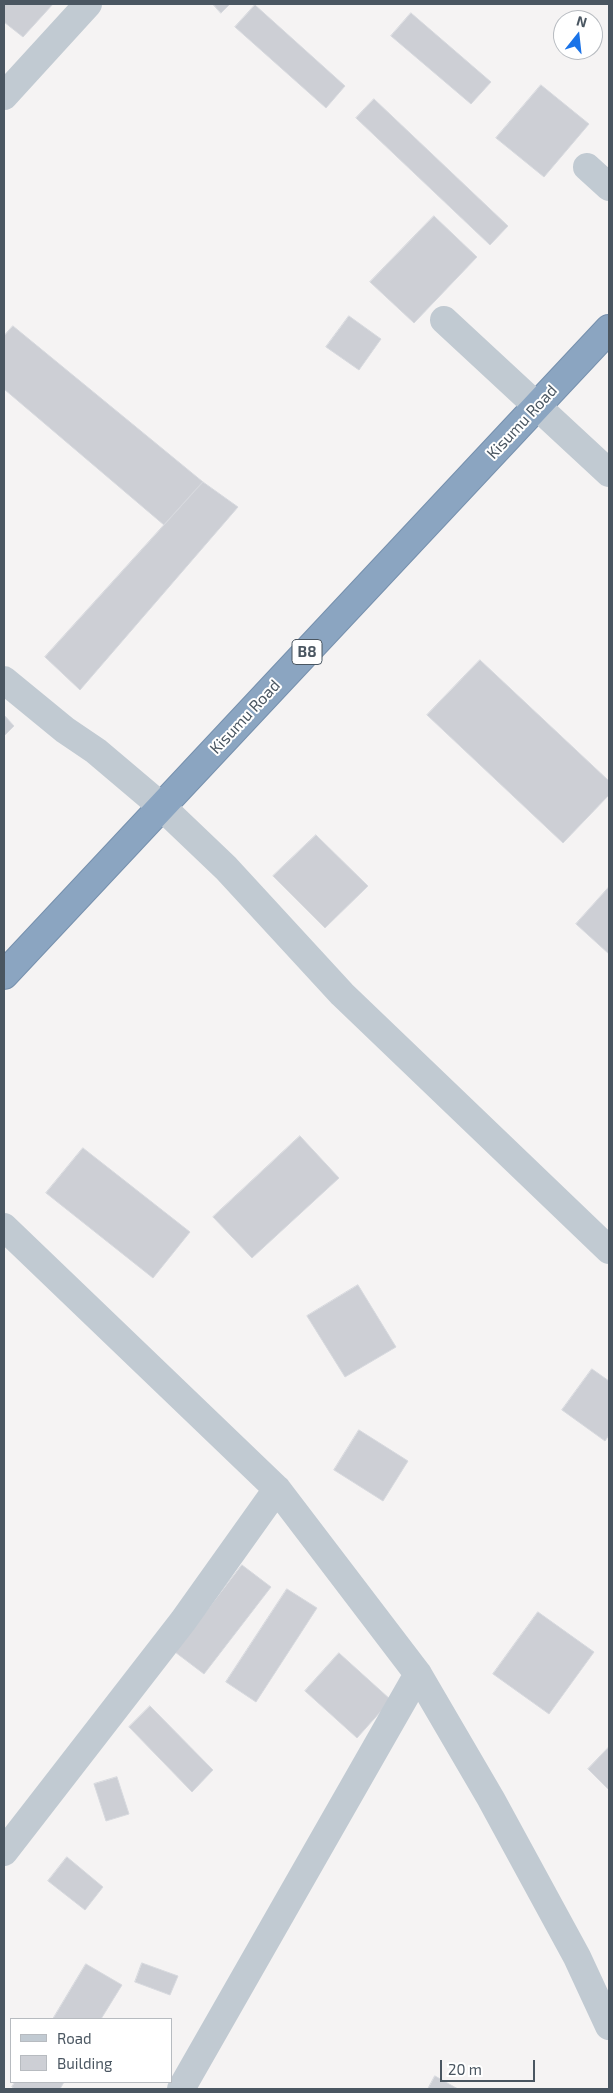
<!DOCTYPE html>
<style>
body{margin:0}
#map{position:relative;width:613px;height:2093px;overflow:hidden;background:#f5f3f3;font-family:"Exo 2",sans-serif}
canvas{display:block}
.frame{position:absolute;inset:0;border:5px solid #4a5661;pointer-events:none}
.legend{position:absolute;left:10px;top:2018px;width:162px;height:65px;box-sizing:border-box;background:#fff;border:1px solid #b7bbc0;margin:0;padding:6px 9px;list-style:none;font-size:15px;color:#4a5661}
.legend li{display:flex;align-items:center;gap:10px;height:25px}
.legend b{width:25px;border:1px solid #b7bbc0}
.north{position:absolute;left:553px;top:10px;width:50px;height:50px;box-sizing:border-box;background:#fff;border:1px solid #b7bbc0;border-radius:50%;rotate:16deg;font-size:14px;font-weight:700;line-height:20px;text-align:center;color:#4a5661}
.north::after{content:'';display:block;margin:auto;width:18px;height:22px;background:#1a73e8;clip-path:polygon(50% 0,100% 100%,50% 72%,0 100%)}
.scale{position:absolute;left:440px;top:2060px;width:95px;height:22px;box-sizing:border-box;border:2px solid #4a5661;border-top:0;padding-left:6px;font-size:15px;line-height:18px;white-space:nowrap;color:#4a5661;-webkit-text-stroke:4px #fff;paint-order:stroke}
</style>
<div id="map">
<canvas width="613" height="2093"></canvas>
<div class="frame"></div>
<ul class="legend">
<li><b style="height:6px;background:#c1cad2"></b>Road</li>
<li><b style="height:14px;background:#cdcfd5"></b>Building</li>
</ul>
<div class="north">N</div>
<div class="scale">20 m</div>
</div>
<script>
const context = document.querySelector('canvas').getContext('2d');
context.lineJoin = 'round';
function fill(path, color) { context.fillStyle = color; context.fill(path, 'evenodd'); }
function trace(path, color, width, dash) { context.strokeStyle = color; context.lineWidth = width; context.lineCap = dash ? 'butt' : 'round'; context.setLineDash(dash || []); context.stroke(path); }
function write(font, color, halo, rows, align = 'center') {
  context.font = font + ' "Exo 2",sans-serif'; context.lineWidth = 4; context.setLineDash([]); context.textBaseline = 'middle'; context.strokeStyle = halo; context.fillStyle = color; for (const [text, x, y, turn = 0] of rows) {
    context.save(); context.translate(x, y); context.rotate((+turn || 0) * Math.PI / 180); context.textAlign = isNaN(turn) ? turn : align; if (halo) context.strokeText(text, 0, 0); context.fillText(text, 0, 0); context.restore();
  }
}
const building = new Path2D(`
 M4,4H53L23,37L4,22Z
 M213,4H230L221,13Z
 M255,5L345,86L326,108L235,27Z
 M411,13L491,82L471,104L391,36Z
 M541,85L589,124L544,177L496,138Z
 M374,99L508,226L490,245L356,118Z
 M434,216L477,257L414,323L370,282Z
 M349,316L381,339L359,370L326,347Z
 M13,326L203,482L164,525L4,389V336Z
 M203,482L238,507L80,690L45,657Z
 M480,660L609,781V795L563,843L427,715Z
 M4,715L14,726L4,736Z
 M316,835L368,886L325,928L273,876Z
 M609,887V954L576,924Z
 M300,1136L339,1178L252,1258L213,1217Z
 M83,1148L190,1232L153,1278L46,1193Z
 M358,1285L396,1347L345,1377L307,1316Z
 M592,1369L609,1381V1435L605,1441L562,1410Z
 M359,1430L408,1461L383,1501L334,1470Z
 M242,1565L271,1587L204,1674L175,1652Z
 M287,1589L317,1608L256,1702L226,1682Z
 M538,1612L594,1652L549,1714L493,1674Z
 M339,1653L391,1700L357,1738L305,1691Z
 M150,1706L213,1770L192,1792L129,1727Z
 M609,1747V1790L588,1769Z
 M117,1777L129,1814L106,1821L94,1784Z
 M67,1857L103,1887L85,1910L48,1881Z
 M142,1963L178,1976L170,1995L135,1982Z
 M86,1964L122,1985L101,2019H53Z
 M435,2076L458,2089H428Z
 M15,2082H64L60,2089H15L12,2087Z`);
fill(building, '#cdcfd5');
trace(building, '#d7d9de', 1);
const highway = new Path2D(`
 M4,975L609,329`);
trace(highway, '#7690ad', 30);
trace(new Path2D(`
 M4,96L88,4
 M587,167L609,187
 M444,320L609,473
 M4,680L65,730L96,751L161,806L226,868L342,994L609,1250
 M4,1227L277,1489L418,1674L491,1799L577,1957L609,2026
 M4,1852L183,1621L277,1489
 M181,2089L418,1674`), '#c1cad2', 28);
trace(highway, '#8ba5c1', 28);
for (const [x, y, w] of [
 [307,652,30]
]) { const box = new Path2D(); box.roundRect(x - w / 2, y - 12.5, w, 25, 4); context.fillStyle = '#fff'; context.fill(box); trace(box, '#4a5661', 1); }
write('bold 15px', '#4a5661', null, [
 ["B8",307,652]
]);
write('16px', '#4a5661', '#fff', [
 ["Kisumu Road",522,422,-47],
 ["Kisumu Road",245,717,-47]
]);
</script>
